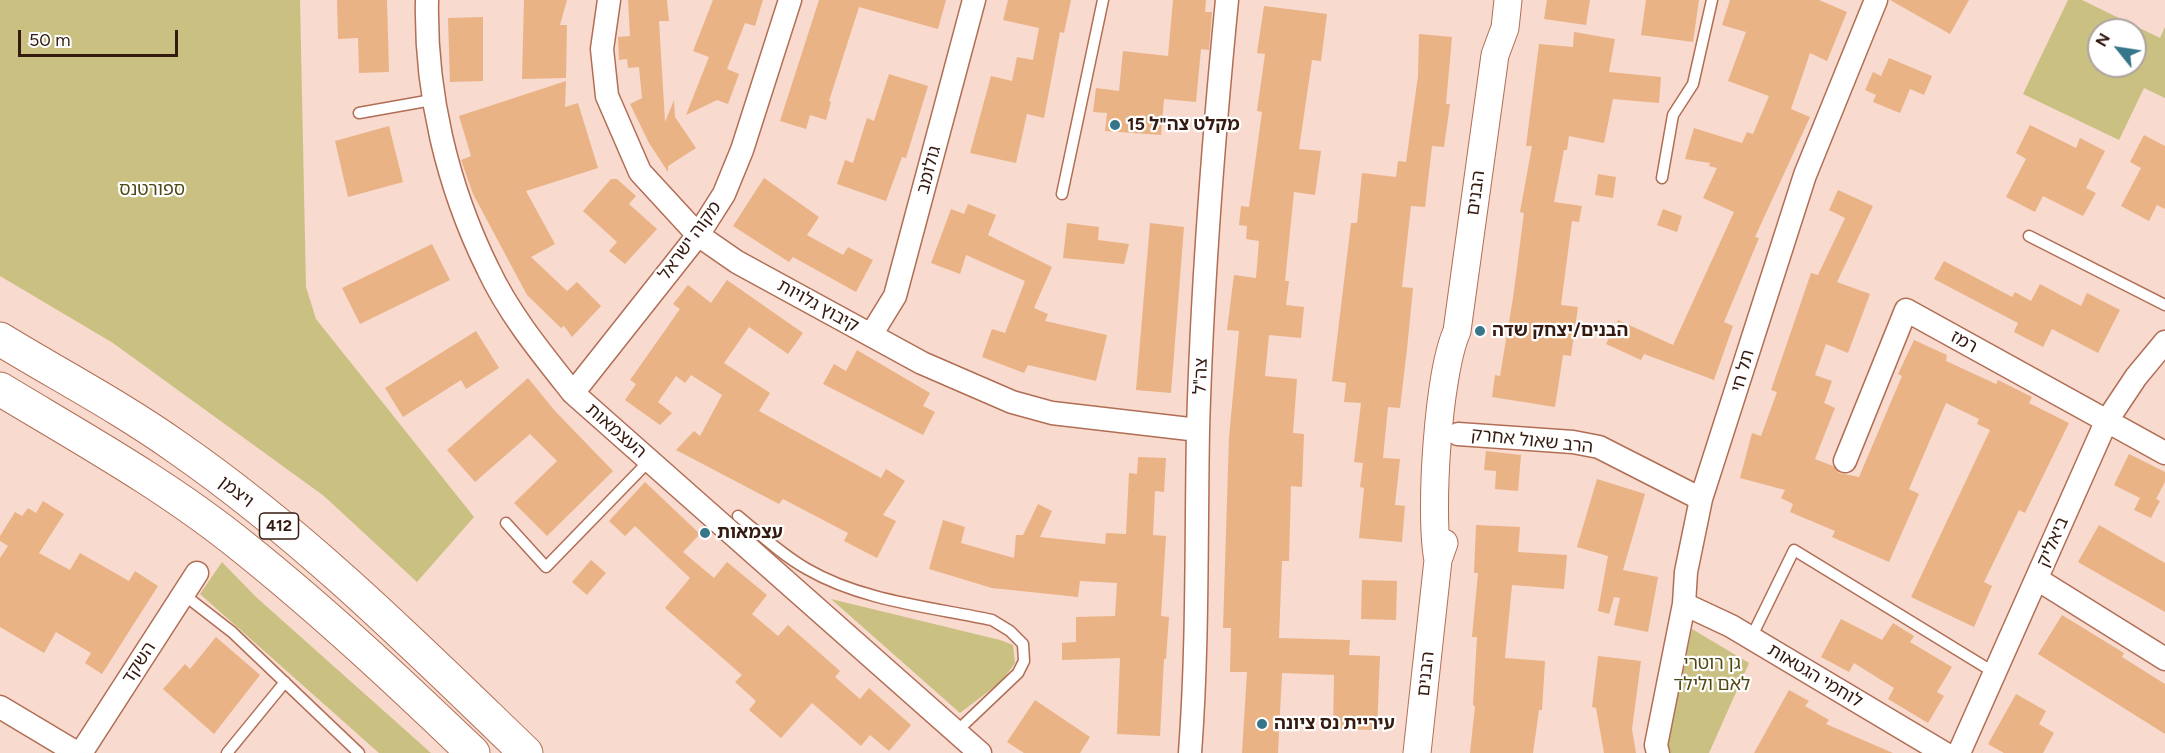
<!DOCTYPE html>
<meta charset="utf-8">
<style>
body{margin:0}
#map{position:relative;width:2165px;height:753px;overflow:hidden;background:#f8dace;font-family:Figtree,sans-serif}
canvas{display:block}
.north{position:absolute;left:2087px;top:18px;width:60px;height:60px;box-sizing:border-box;background:#fff;border:2px solid #aea39f;border-radius:50%;rotate:300deg;font-size:16px;font-weight:700;line-height:24px;text-align:center;color:#351a10}
.north::after{content:'';display:block;margin:auto;width:21px;height:27px;background:#36768a;clip-path:polygon(50% 0,100% 100%,50% 72%,0 100%)}
.scale{position:absolute;left:18px;top:30px;width:160px;height:27px;box-sizing:border-box;border:3px solid #351a10;border-top:0;padding-left:8px;font-size:18px;line-height:21px;white-space:nowrap;color:#351a10;-webkit-text-stroke:4px #fff;paint-order:stroke}
</style>
<div id="map">
<canvas width="2165" height="753"></canvas>
<div class="north">N</div>
<div class="scale">50 m</div>
</div>
<script>
const context = document.querySelector('canvas').getContext('2d');
context.lineJoin = 'round';
function fill(path, color) { context.fillStyle = color; context.fill(path, 'evenodd'); }
function trace(path, color, width, dash) { context.strokeStyle = color; context.lineWidth = width; context.lineCap = dash ? 'butt' : 'round'; context.setLineDash(dash || []); context.stroke(path); }
function write(font, color, halo, rows, align = 'center') {
  context.font = font + ' Figtree,"Noto Sans Hebrew",sans-serif'; context.lineWidth = 4.5; context.setLineDash([]); context.textBaseline = 'middle'; context.strokeStyle = halo; context.fillStyle = color; for (const [text, x, y, turn = 0] of rows) {
    context.save(); context.translate(x, y); context.rotate((+turn || 0) * Math.PI / 180); context.textAlign = isNaN(turn) ? turn : align; if (halo) context.strokeText(text, 0, 0); context.fillText(text, 0, 0); context.restore();
  }
}
fill(new Path2D(`
 M0,0H300L306,287L316,319L474,517L417,582L324,496L113,343L0,276Z
 M2068,0H2082L2160,38L2165,27V98L2144,88L2119,140L2023,94ZM2099,30H2135V66H2099Z
 M222,562L256,597L431,753H379L200,594Z
 M831,599L1000,640L1013,645L1015,663L1002,681L960,713Z
 M1692,629L1749,663L1709,753H1665Z`), '#c9c082');
fill(new Path2D(`
 M337,0H387L389,72L359,73L358,38L338,39Z
 M524,0H567L560,25H567L566,78L522,79Z
 M628,0H667L669,21H659L665,122L674,100L675,117L696,148L668,166V172L649,143L630,104L642,98L639,67L628,68L627,59L619,60L618,37L630,36Z
 M713,0H763L755,26L745,23L727,69L739,74L728,104L717,100L686,115L709,57L693,51Z
 M819,0H946L938,29L859,7L829,101L831,102L826,120L810,115L806,129L780,121Z
 M1008,0H1071L1064,33L1060,32L1044,118L1027,114L1016,163L970,153L991,76L1012,81L1017,57L1033,60L1039,28L1003,20Z
 M1173,0H1206L1205,12H1212L1209,50L1201,49L1196,102L1164,99L1161,135L1105,131L1107,113L1093,112L1096,88L1119,91L1123,51L1168,56Z
 M1547,0H1590L1586,25L1544,19Z
 M1646,0H1699L1693,42L1641,35Z
 M1730,0H1819L1847,12L1827,61L1810,53L1791,109L1810,117L1755,237L1759,238L1724,322L1733,326L1714,380L1644,354L1641,360L1606,344L1618,320L1673,345L1734,212L1703,198L1717,168L1709,166L1710,163L1685,159L1694,128L1742,143L1747,132L1753,134L1769,96L1728,81L1746,32L1722,25Z
 M1890,0H1969L1950,34Z
 M1264,6L1327,14L1321,61L1312,60L1299,149L1321,151L1315,195L1294,192L1285,281H1289L1286,305L1304,307L1301,338L1269,335L1265,376L1297,379L1293,433L1304,434L1302,487L1291,486L1289,561H1282L1279,638L1350,640L1349,655L1380,656L1377,730L1333,729L1334,675L1282,673L1278,753H1242L1247,672H1230L1231,628H1223L1229,437L1239,331L1227,330L1234,275L1256,278L1259,241L1246,239L1247,226L1239,225L1241,206L1249,207L1262,112L1257,111L1265,54L1257,53Z
 M483,17V81L450,82L448,18Z
 M1574,32L1615,39L1609,72L1661,77L1659,103L1613,99L1604,143L1569,136L1567,150H1564L1554,202L1582,206L1579,222L1572,221L1561,305L1578,307L1571,356L1563,355L1555,407L1492,397L1495,375L1500,376L1513,298L1524,213L1520,212L1532,146H1526L1539,44L1573,47Z
 M1419,34L1452,37L1446,104H1450L1444,147L1432,146L1425,207L1411,206L1402,287L1413,288L1407,349L1400,408L1388,407L1383,458L1400,459L1395,505L1405,506L1402,542L1359,538L1364,488L1360,487L1363,463L1354,462L1361,403L1344,402L1346,383L1332,381L1351,223H1357L1362,173L1396,177L1398,161L1406,162L1418,76Z
 M1889,58L1932,76L1924,95L1910,89L1900,113L1873,102L1876,95L1865,90L1873,72L1881,76Z
 M889,74L928,86L906,158L902,157L886,201L837,184L845,160L853,163L867,118L874,121Z
 M566,81L565,107L578,103L598,168L526,191L555,244L531,257L567,291L577,282L601,306L572,337L564,326L561,328L527,295L473,194L461,160L471,156L459,116Z
 M2030,125L2076,148L2080,138L2105,151L2086,188L2096,193L2083,216L2043,196L2035,212L2006,197L2026,159L2016,153Z
 M389,126L403,182L348,197L335,141Z
 M2144,135L2165,146V209L2157,205L2149,221L2121,206L2141,168L2130,162Z
 M1598,174L1616,177L1613,198L1595,195Z
 M764,178L819,217L807,235L843,255L848,247L873,260L856,292L793,257L789,262L733,226Z
 M611,179H617L636,196L629,204L657,229L625,264L609,251L617,242L583,211Z
 M1838,190L1873,206L1837,282L1870,294L1848,353L1826,344L1815,375L1832,381L1824,403L1835,408L1815,459L1833,466L1839,473L1859,477L1902,376L1898,374L1914,340L1947,355L1946,361L1996,384L1998,380L2032,397L2029,403L2069,423L2025,513L2019,510L1984,582L1992,586L1974,627L1911,597L1990,430L1977,424L1979,419L1946,403L1909,489L1919,494L1889,562L1832,537L1835,531L1790,512L1793,504L1781,498L1785,490L1740,478L1752,433L1761,436L1777,392L1771,390L1811,273L1818,275L1845,218L1829,210Z
 M968,204L996,215L988,235L1052,267L1034,308L1048,314L1045,321L1107,335L1096,381L1028,365L1024,373L982,357L992,329L1005,333L1025,281L966,255L960,274L931,263L951,209L964,214Z
 M1663,209L1682,216L1677,232L1657,225Z
 M1067,223L1099,227L1098,240L1129,244L1124,264L1063,258Z
 M1150,223L1184,227L1171,393L1136,390Z
 M432,244L450,280L360,324L342,288Z
 M1944,261L2012,297L2015,292L2031,301L2040,284L2081,306L2087,293L2120,310L2098,353L2052,329L2043,347L2014,332L2018,323L1934,279Z
 M727,280L803,333L788,354L749,327L724,363L770,393L759,411L881,478L886,469L905,481L883,515L896,521L877,558L844,541L848,533L783,499L779,504L676,450L694,431L700,436L722,395L691,375L685,383L676,376L658,402L672,413L660,425L625,400L636,384L630,380L680,309L673,304L688,285L711,303Z
 M476,331L499,368L466,389L461,380L403,417L385,388Z
 M857,350L930,393L923,406L935,412L923,435L823,384L834,364L846,371Z
 M528,378L555,411L613,471L547,536L514,503L557,461L530,434L475,482L447,450Z
 M1486,451L1521,455L1518,491L1495,489L1496,471L1484,470Z
 M2129,454L2165,472V482L2156,499L2160,501L2151,518L2134,510L2140,498L2114,485Z
 M1138,457L1166,458L1164,492L1155,491L1153,535L1166,536L1161,616L1169,617L1166,659H1164L1160,736L1117,734L1120,658L1062,660V643L1076,642V617L1115,616L1117,583L1080,581L1078,597L992,588L929,569L943,520L965,527L961,543L1014,558L1016,535H1023L1038,504L1052,511L1040,537L1105,544L1106,533L1126,534L1129,473L1137,474Z
 M1597,479L1645,494L1623,570L1658,577L1648,632L1614,625L1620,598L1614,597L1609,614L1598,611L1608,556L1577,547Z
 M645,482L700,534L683,552L714,578L727,562L767,595L752,614L778,636L788,625L840,671L835,677L860,699L869,688L911,725L889,751L870,735L861,746L812,703L781,738L749,710L756,701L735,682L742,675L665,608L690,578L635,526L625,536L609,521Z
 M43,501L64,514L39,553L70,570L80,553L129,581L135,571L158,586L102,674L85,663L91,653L56,632L44,653L0,627V558L8,546L0,541V536L15,512L22,516L28,508L36,513Z
 M1476,525L1520,527L1518,552L1567,555L1564,589L1512,585L1505,658L1545,661L1542,710H1539L1533,753H1470L1475,706L1473,705L1477,637H1472L1478,573H1474Z
 M2099,525L2165,563V612L2078,562Z
 M591,560L606,573L587,595L572,582Z
 M1362,580L1397,581L1396,620L1361,619Z
 M2062,615L2124,653L2122,657L2165,684V734L2038,654Z
 M1841,619L1882,640L1893,623L1914,636L1910,642L1952,667L1937,692L1944,696L1928,723L1888,699L1894,688L1854,663L1849,672L1821,657Z
 M216,637L260,675L214,734L163,689L185,664L190,669Z
 M1598,656L1641,661L1632,729L1636,753H1604L1596,708L1592,707Z
 M1789,690L1809,701L1805,706L1829,720L1826,724L1893,753H1754Z
 M2016,694L2046,711L2039,724L2054,733L2043,753H2004L1988,744Z
 M1035,700L1090,737L1080,753H1024L1007,742Z`), '#e9b386');
const service = new Path2D(`
 M359,113L432,100
 M1662,178L1673,115L1693,84L1712,0
 M1062,194L1103,0
 M2029,236L2165,305
 M738,516C760,534 782,555 807,569C862,601 931,607 992,620L1010,631L1023,644L1024,661L1018,673L956,732
 M506,523L546,567L649,461
 M183,594L232,632L359,753
 M1751,638L1794,550L1995,673
 M227,753L285,682`);
const minor = new Path2D(`
 M427,0C425,92 447,186 488,269C509,314 542,354 573,393L980,753
 M609,0L602,49L607,96L640,172L698,235L737,262L922,363L1012,402L1052,413L1198,430
 M871,335L895,296L974,0
 M573,393L698,235L724,194L742,150L790,0
 M1458,434L1573,442L1599,447L1701,499
 M1845,461L1906,310L2165,453
 M2037,579L2165,659
 M1684,604L1731,626L1944,753
 M0,707L77,753
 M81,753L197,573
 M1190,753C1198,646 1196,538 1198,431C1202,286 1213,143 1227,0
 M1658,753L1656,745L1684,604L1686,572L1701,499L1805,175L1876,0
 M1959,753L2106,422L2136,377L2165,342`);
const tertiary = new Path2D(`
 M1438,560C1429,514 1438,374 1457,331L1495,55L1505,28L1508,0
 M1417,753L1438,560L1444,543`);
const primary = new Path2D(`
 M0,339C59,375 122,408 178,448C305,536 416,647 526,753
 M0,389C83,439 168,486 243,547C323,611 399,682 473,753`);
trace(service, '#b16e55', 13);
trace(minor, '#b16e55', 25);
trace(tertiary, '#b16e55', 29);
trace(primary, '#b16e55', 35);
trace(service, '#fff', 10);
trace(minor, '#fff', 22);
trace(tertiary, '#fff', 27);
trace(primary, '#fff', 33);
for (const [x, y, r, color] of [
 [1115,125,6,"#36768a"],
 [1480,331,6,"#36768a"],
 [705,533,6,"#36768a"],
 [1262,724,6,"#36768a"]
]) { const dot = new Path2D(); dot.arc(x, y, r, 0, 2 * Math.PI); context.fillStyle = color; context.fill(dot); trace(dot, '#fff', 2); }
for (const [x, y, w] of [
 [279,526,39]
]) { const box = new Path2D(); box.roundRect(x - w / 2, y - 13, w, 26, 4.5); context.fillStyle = '#fff'; context.fill(box); trace(box, '#351a10', 1.5); }
write('bold 16px', '#351a10', null, [
 ["412",279,526]
]);
write('bold 18px', '#351a10', '#fff', [
 ["מקלט צה\"ל 15",1127,125],
 ["הבנים/יצחק שדה",1492,331],
 ["עצמאות",717,533],
 ["עיריית נס ציונה",1274,724]
], 'left');
write('18px', '#351a10', '#fff', [
 ["גולומב",929,170,-75],
 ["הבנים",1476,193,-82],
 ["מקוה ישראל",690,241,-54],
 ["קיבוץ גלויות",818,306,29],
 ["רמז",1964,342,29],
 ["תל חי",1743,371,-74],
 ["צה\"ל",1201,376,-88],
 ["העצמאות",616,431,41],
 ["הרב שאול אחרק",1532,441,6],
 ["ויצמן",236,492,38],
 ["ביאליק",2053,542,-66],
 ["השקד",139,663,-57],
 ["הבנים",1426,674,-84],
 ["לוחמי הגטאות",1815,676,31]
]);
write('18px', '#4e4714', '#fff', [
 ["ספורטנס",152,190],
 ["גן רוטרי",1712,664],
 ["לאם ולילד",1712,685]
]);
</script>
